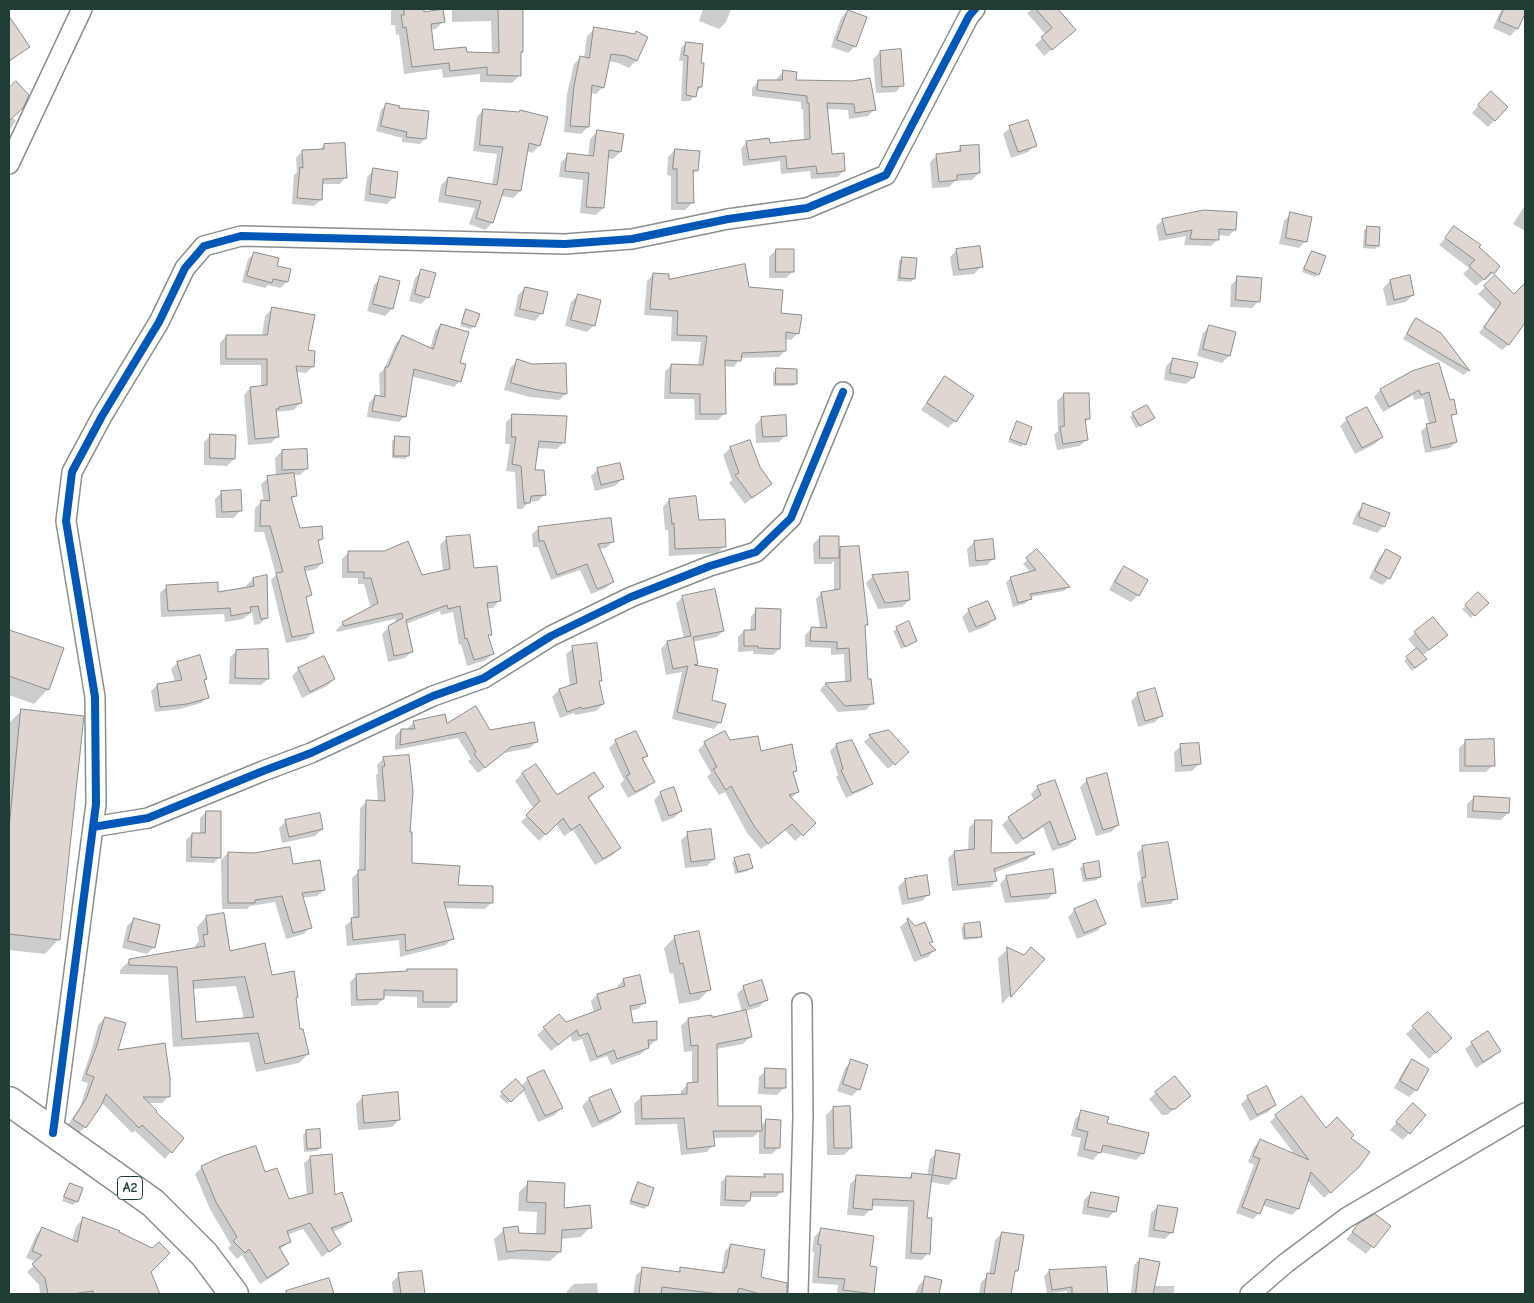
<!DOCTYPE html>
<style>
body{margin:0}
#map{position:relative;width:1534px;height:1303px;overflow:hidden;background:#fff;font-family:"Comic Neue",sans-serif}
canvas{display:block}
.frame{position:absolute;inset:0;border:10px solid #1f3d34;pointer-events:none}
</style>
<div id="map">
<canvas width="1534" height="1303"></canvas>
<div class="frame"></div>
</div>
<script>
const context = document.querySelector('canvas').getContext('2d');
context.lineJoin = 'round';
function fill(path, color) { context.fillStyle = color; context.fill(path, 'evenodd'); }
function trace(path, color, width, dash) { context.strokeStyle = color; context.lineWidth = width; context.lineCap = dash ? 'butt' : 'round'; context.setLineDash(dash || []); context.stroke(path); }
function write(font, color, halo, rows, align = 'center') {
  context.font = font + ' "Comic Neue",sans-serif'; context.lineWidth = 5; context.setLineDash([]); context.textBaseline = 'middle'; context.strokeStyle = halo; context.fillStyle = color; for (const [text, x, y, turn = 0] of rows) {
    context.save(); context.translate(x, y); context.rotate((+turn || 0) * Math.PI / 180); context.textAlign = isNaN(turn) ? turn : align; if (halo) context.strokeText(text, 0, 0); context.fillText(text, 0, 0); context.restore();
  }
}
fill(new Path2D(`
 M391,9H422V13L444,21L436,29L430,30L433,51L492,54L491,21L452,22V9H522V52L520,54L519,76L512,83L480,82V74L443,78L442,69L404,74L399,34L396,35L395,25H391Z
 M703,9H731L726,22L719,29L699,21Z
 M1032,9H1056L1074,30L1044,56L1035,45L1046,35L1027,13Z
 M1503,9H1516L1524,12L1517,29L1510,36L1493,28L1500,12Z
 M848,11L855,46L848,53L831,47L841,18Z
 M13,25L28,47L9,62V28Z
 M594,29L634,35L636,33V61L629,68L618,63L608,61L603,87L596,94L590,93L588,127L581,134L564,132L567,94L574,64L581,57L584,58L587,36Z
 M686,43L700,64L701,87L690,101H681L683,61H679L681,48Z
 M880,52L902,85L896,92L876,93L873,59Z
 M783,72L795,82L874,110L868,116L849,119L848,110L827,109L831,156L844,170L838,177L811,179L810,171L781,174L780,161L743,166L741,149L747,142L769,144L804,141L803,109H801V102L752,96V88L759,81H776L777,78Z
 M16,83L12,117L16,121L9,131V89Z
 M1484,99L1495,120L1488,127L1472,113Z
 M387,104L425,138L420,144L402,142V138L376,131L381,110Z
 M483,110L546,118L539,146L532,153L526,151L520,191L513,198L501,196L492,223L485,230L469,224L475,208L438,202L441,185L448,178L492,185L497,154L473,151L477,117Z
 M1010,128L1035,145L1028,152L1011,158L1003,134Z
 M597,132L620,152L613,159L608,158L603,208L596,215L580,213L583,180L559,177L561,162L568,155L588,157L590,139Z
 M324,145L346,177L340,184H322L321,200L314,206L292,204L294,175L297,172L296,158L302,151H319Z
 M961,147L979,173L972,180L955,181L949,187L932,188L930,162L937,155L955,153Z
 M675,150L697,170L692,175V203L685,210H671V176L667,175L668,157Z
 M374,170L394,197L387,204L364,201L367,177Z
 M1525,205V231L1513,224Z
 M1291,214L1306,241L1299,248L1279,244L1284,221Z
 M1163,220L1235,229L1229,236L1218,235V239L1211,246L1184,245L1186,236L1159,241L1156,226Z
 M1368,227L1378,246L1375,249L1363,248L1364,230Z
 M1448,235L1477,247L1499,267L1486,280L1484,279L1476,286L1463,274L1469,268L1439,245Z
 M776,250L793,271L786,278H769V257Z
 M957,250L981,267L974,274L953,276L950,257Z
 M1312,252L1318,274L1315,277L1302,272L1309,255Z
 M255,253L275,267L287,282L280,288L268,285L265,288L242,282L248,259Z
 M902,258L914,279L911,282L897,281L899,261Z
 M422,271L428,297L421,304L409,301L415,278Z
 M653,275L667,281L748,288L779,315L798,333L791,340L785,339V351L779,357L740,358L734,367L724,366L725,413L718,420H695L694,399H664L665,371L672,365L698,366L701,342L671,341L672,317L644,315L647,281Z
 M1495,277L1514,296L1525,284V318L1509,344L1502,350L1479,333L1495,310L1478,294Z
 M381,278L392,309L385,316L367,311L374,285Z
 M1238,278L1259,301L1252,308L1230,307L1231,285Z
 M1390,281L1413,295L1406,302L1387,306L1383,288Z
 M525,288L541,314L535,321L514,316L518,295Z
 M578,295L594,325L587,332L565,326L571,302Z
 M272,309L307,351L313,366L306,373L296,372L300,403L294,410L275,412L278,436L271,443L248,445L244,395L250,388L261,387V365H220V343L226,336H262L265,316Z
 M467,310L474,326L471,329L460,326L464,313Z
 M1416,320L1469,370L1464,375L1403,339L1411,325Z
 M441,325L458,363L460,381L454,387L411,376L405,416L399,422L367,417L369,403L375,396L380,397L379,374L384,369L396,343L402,337L430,349L435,331Z
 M1210,326L1235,333L1229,356L1222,363L1197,356L1203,333Z
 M1173,359L1193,378L1186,384L1164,380L1166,366Z
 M517,361L566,394L559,400L530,397L504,390L510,368Z
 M776,370L796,383L793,386H773V373Z
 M1412,373L1449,402L1455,413L1451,418L1456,442L1450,448L1425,453L1421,431L1429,424L1423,398L1414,400L1413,395L1383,412L1374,397L1380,390Z
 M945,378L972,396L955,421L948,428L921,410L938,385Z
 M1064,394L1089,419L1084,423L1087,439L1080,446L1057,450L1054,435L1058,431L1057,401Z
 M1133,414L1150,420L1136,428L1130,417Z
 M513,416L564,442L557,449L537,448L533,472L545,494L538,501L529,502L522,509H517L515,472L506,471L510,444H505L506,422Z
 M762,418L786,435L779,442L756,443L755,425Z
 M1347,419L1382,437L1375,444L1355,454L1340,426Z
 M1018,423L1024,444L1021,447L1008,442L1015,426Z
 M211,435L234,459L227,466L204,465V442Z
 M395,438L408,456L405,459L392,458V441Z
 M730,448L758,468L770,484L745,504L729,483L732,480L723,455Z
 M282,451L307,468L300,475H293L296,495L291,500L299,530L322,539L318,543L322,563L316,569L304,572L310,595L305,600L313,632L306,639L286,643L271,580L276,575L264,532H254L255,508L261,502H264L261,484L268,478L276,477L275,458Z
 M598,469L622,479L615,486L595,491L591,476Z
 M222,492L240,511L234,518H216L215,499Z
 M669,500L725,546L718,553L669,556L668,530H665L663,507Z
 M1364,505L1384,526L1377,533L1352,524L1357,512Z
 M539,528L613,542L606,548L599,549L613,581L606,588L591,594L580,570L551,580L538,547H533L532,534Z
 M820,537L838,551L840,548L867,624L864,627L866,681L873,703L866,710L838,712L820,690L825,684L845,683L844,654L831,655V648L805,647V635L811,629H820L816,599L822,593L834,591V561L831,564H814L813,544Z
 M447,538L499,601L493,608H486L491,634L487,637L492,654L486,660L467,666L461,644L459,645L453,612L441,615L440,611L406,624L412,651L405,658L388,662L382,634L389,627L396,623L395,619L337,632L336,630L343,623L371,608L364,584H358V578H342V559L349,552L422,577L443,572L440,545Z
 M974,542L994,558L987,565L969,567L967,549Z
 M1037,551L1068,587L1064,591L1030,597L1026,603L1013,607L1006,582L1011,578L1030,572L1023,564Z
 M1386,551L1389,578L1382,585L1369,578L1379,558Z
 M1125,567L1138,595L1131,602L1109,590L1118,574Z
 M873,576L909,600L902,607L878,609L866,583Z
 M253,579L267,617L260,624L254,625L252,612L243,619L225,622L224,614L161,617L160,593L167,586L217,593L247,589L246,586Z
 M1478,594L1487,603L1471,618L1462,609Z
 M683,597L723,631L717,637L692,642L697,664L694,666L720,722L714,729L672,719L682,672L666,675L661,649L667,642L684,639L676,603Z
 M757,610L779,649L773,655L753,654V651L738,652V637L744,631H750L751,616Z
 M969,610L994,619L987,626L969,633L962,617Z
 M908,623L916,641L901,649L893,631Z
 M9,631L62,649L48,689L34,704L9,695Z
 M1415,633L1439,642L1422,656V662L1412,671L1404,661L1417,650L1408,639Z
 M573,648L600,681L598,683L603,704L596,711L575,715L574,713L560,718L552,697L559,690L570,686L566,654Z
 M237,651L268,679L261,685L229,684L230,657Z
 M200,657L206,679L203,682L207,697L201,703L180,709L155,712L151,691L157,685L175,682L171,669L177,663Z
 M299,669L334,679L327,686L302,698L292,676Z
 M1138,694L1162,715L1155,722L1138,727L1131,701Z
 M22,710L59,939L45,954L9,950V723Z
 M414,722L490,731L536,742L530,748L504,753L478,773L468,761L471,759L458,738L395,750V736L401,730H408V728Z
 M888,731L901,758L888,769L864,742L870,736Z
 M635,732L646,756L642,760L653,781L647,788L628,798L620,784L624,780L609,748L616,741Z
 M851,741L871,783L865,789L846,798L836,777L838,775L830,751L836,745Z
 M1466,741L1493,765L1486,772H1459V748Z
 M730,742L760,752L796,770L792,774L798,791L791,799L814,823L795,841L785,830L761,849L747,833L725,792L719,795L707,777L711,773L698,750L705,743Z
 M1181,746L1199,764L1192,771L1175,772L1174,752Z
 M408,756V833L411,864L492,902L485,909L445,908L452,938L446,945L400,957L399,940L347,946L345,926L353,919L352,878L359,871L360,808L366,802H378L376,775L378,773L377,765L383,759Z
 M536,765L556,797L603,787L588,799L619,848L613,855L595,865L573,830L564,836L556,824L539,841L521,822L534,809L515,781L522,774Z
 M1087,780L1118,825L1111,832L1096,836L1080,787Z
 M1038,787L1075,839L1068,846L1052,851L1043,827L1016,845L1002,825L1009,818L1034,801L1031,794Z
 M661,793L681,811L674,818L662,822L654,800Z
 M1474,797L1508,813L1501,820L1467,818V804Z
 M206,812L219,857L214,863L186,862V840L192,834H200V818Z
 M286,821L322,829L315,836L282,843L279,828Z
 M976,821L989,854H1033L1027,860L994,873L996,881L990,887L952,891L948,858L955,852L968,850L969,827Z
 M688,834L714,859L707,866L685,868L681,840Z
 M1143,847L1176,898L1171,904L1141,908L1137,884L1141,880L1137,853Z
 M228,853L292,866L324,890L317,896L302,898L310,927L304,934L286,939L275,902L250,906L247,909H222L221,860Z
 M735,859L751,868L748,871L735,874L732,862Z
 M1084,865L1100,876L1097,880L1083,882L1080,868Z
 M1052,870L1055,892L1048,899L1005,903L1000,884L1006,877Z
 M905,880L929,894L922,901L902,905L898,887Z
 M1075,910L1104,924L1097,931L1077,939L1068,917Z
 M223,915L229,953L271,976L295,999L299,1031L308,1054L299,1063L256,1072L249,1042L173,1047L168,975L120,974V970L130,960L195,949V946L199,941L197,927L206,917ZM236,986L244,1019L195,1023L193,989Z
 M134,919L154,947L147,954L122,948L127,926Z
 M908,920L932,942L929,944L934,950L928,957L914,962L900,927Z
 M964,925L980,936L977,939L963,940L961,928Z
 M675,937L710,989L699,1000L679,1004L673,973L670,974L664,948Z
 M1008,949L1024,956L1043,960L1002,1004L998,958Z
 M407,970L456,1001L449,1008H417V997L383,996V999L377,1005L351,1006L350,982L357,975L406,972Z
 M624,980L644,1003L638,1009L630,1011L632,1024L656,1040L641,1054L611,1065L607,1056L590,1062L582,1039L573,1042L570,1035L551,1051L537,1035L559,1015L565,1023L594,1013L591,1001L597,995L618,989L617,986Z
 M744,987L766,1000L759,1007L745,1011L750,1037L743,1044L716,1049V1108L760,1126L766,1121L779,1147L772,1154H759V1132L753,1137L713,1138V1145L707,1152L681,1155L677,1124L635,1125L634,1104L641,1097L681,1096V1091L688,1084H692V1051L684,1052L681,1026L688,1019H711L742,1012L737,994Z
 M1428,1013L1444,1045L1429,1059L1406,1034Z
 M105,1018L117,1051L169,1096L162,1103H147L154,1112L182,1138L165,1159L135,1131L132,1133L101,1102L85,1127L79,1133L67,1126L80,1107L88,1083L81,1081L91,1052L98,1025Z
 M1472,1043L1499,1051L1492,1058L1476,1068L1465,1049Z
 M852,1061L859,1089L852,1096L837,1091L845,1068Z
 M1412,1061L1416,1090L1409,1097L1394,1088L1405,1068Z
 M766,1070L784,1088L777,1095L758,1094L759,1077Z
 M528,1079L561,1108L555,1115L538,1122L523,1090L507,1104L499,1096L516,1081L521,1086Z
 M610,1090L620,1112L613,1119L592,1128L582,1106L589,1099Z
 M1156,1093L1190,1096L1167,1115H1162L1149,1099Z
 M363,1097L399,1120L392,1127L358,1130L356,1104Z
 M1248,1097L1275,1105L1268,1112L1250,1121L1241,1104Z
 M833,1108L851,1148L844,1155H827L826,1115Z
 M1082,1112L1106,1124L1143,1153L1136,1160L1100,1152L1093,1160L1077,1156L1081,1138L1071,1136L1075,1119Z
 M1406,1112L1409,1133L1403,1140L1390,1130Z
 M1276,1116L1349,1138L1352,1173L1324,1198L1307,1180L1298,1209L1292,1215L1262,1205L1259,1213L1253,1219L1236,1213L1254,1165L1248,1162L1254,1147L1260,1141L1295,1155L1270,1122Z
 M306,1131L320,1148L317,1151L304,1152L303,1135Z
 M937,1152L955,1178L948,1185L930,1182L926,1219L928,1253L922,1260L905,1259L908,1207L871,1206V1209L864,1216L847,1215L850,1184L857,1177L908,1179L912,1174L927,1176L930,1159Z
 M311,1157L334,1197L351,1221L344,1227L332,1232L340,1243L322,1257L303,1229L287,1235L290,1242L279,1250L288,1264L281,1271L260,1284L242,1255L237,1259L228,1248L231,1245L210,1209L195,1174L202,1167L264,1174L288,1200L307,1196L304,1163Z
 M765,1176L782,1191L776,1197H749V1201L744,1207L720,1206L721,1182L727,1177L762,1178Z
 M528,1183L562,1209L590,1227L581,1237L561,1239L560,1252L550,1261L511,1259L498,1261L494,1239L504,1230L518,1234L536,1235L537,1212L518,1211L519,1192Z
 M70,1184L81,1189L77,1202L73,1205L62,1201L67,1187Z
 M638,1184L647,1206L644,1209L629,1204L635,1187Z
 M1091,1193L1115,1211L1108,1218L1082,1214L1084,1200Z
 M1158,1206L1172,1232L1165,1239L1148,1237L1151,1213Z
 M83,1219L150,1272L159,1294H40L39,1285L27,1272L37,1262L26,1258L36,1235L42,1228L72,1241L76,1226Z
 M1359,1225L1389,1226L1366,1254L1346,1239Z
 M821,1230L868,1268L871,1294H837L838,1285L812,1283L814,1252L812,1251L814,1237Z
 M1002,1233L1017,1270L1013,1274L1010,1294H979L981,1282L989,1275L995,1240Z
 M731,1245L759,1278L786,1284L784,1294H633L636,1275L643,1269L677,1273L681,1268L721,1274L725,1251Z
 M1140,1259L1154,1286H1174V1294H1131L1134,1265Z
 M1105,1268L1107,1294H1067V1291L1047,1294L1044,1276L1049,1271Z
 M421,1272L424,1294H393L392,1282L399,1275Z
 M926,1278L940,1281L938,1294H913L917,1291L918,1286Z
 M597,1283L598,1294H567V1291L574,1284Z`), '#0003');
const building = new Path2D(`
 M404,9H424V12L443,9L445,22L431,24L434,50L466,47L467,52L499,53L498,9H523V52H521V76L487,75V67L450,71L449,63L412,67L406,27L403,28L401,15H404Z
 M1036,9H1058L1076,30L1052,50L1041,37L1052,28Z
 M1504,9H1525V14L1518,29L1499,21Z
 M848,10L867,17L856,47L837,40Z
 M9,16L30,47L9,61Z
 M594,27L635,34L636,31L648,37L637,61L626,56L611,54L604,88L592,85L589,127L570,126L574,86L580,56L589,58Z
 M686,42L703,44L701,63H704L702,87H698L696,97L686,95L688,56L684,55Z
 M901,49L904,86L882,87L880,51Z
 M783,70L797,72L796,80L852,81L870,78L876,110L855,113L854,104L827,103L832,154L844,153L845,171L817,174L816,166L787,169L786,156L749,160L746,141L769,138L770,143L810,139L809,103H807V96L757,90L758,80H782Z
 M16,81L29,95L23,108L9,121V88Z
 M1491,91L1508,107L1495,121L1478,105Z
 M386,103L400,106L399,108L429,111L426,139L406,137L407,132L381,126Z
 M483,109L519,112L520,110L548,117L540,146L529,143L521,191L504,189L493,223L476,218L481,201L445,195L448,177L497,185L503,147L480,145Z
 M1028,120L1037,146L1018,152L1009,126Z
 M597,130L624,134L621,152L609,150L604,208L586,207L589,173L565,171L567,153L593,156Z
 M345,143L347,178L323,179L322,200L297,198L300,167L303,168L302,150L324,149V144Z
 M979,145L980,173L957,175V180L939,182L936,154L961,151L960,146Z
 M675,149L700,151L698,171L693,170L694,203H677V169H673Z
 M373,168L398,172L395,198L370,194Z
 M1204,210L1237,212L1236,230L1219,229V240L1190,239L1192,230L1166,235L1162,219Z
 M1290,212L1312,217L1307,242L1286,238Z
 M1367,226L1380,227L1379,246L1366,245Z
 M1454,226L1481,245L1479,247L1500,266L1494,274L1491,272L1484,280L1469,266L1475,260L1445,238Z
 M980,246L983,267L959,270L956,249Z
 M776,249H794V272H776Z
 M1312,251L1326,256L1319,275L1304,269Z
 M254,252L279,258L277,266L291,269L288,282L273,279L272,283L247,276Z
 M902,257L917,258L915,279L900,278Z
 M745,264L749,287L783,290L781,313L802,315L799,334L786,332V351L742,353L741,361L725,360L726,414H700V394L670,393L671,364L703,365L707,336L677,335L678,311L650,309L653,273L669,274V279Z
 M421,269L436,273L429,298L415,294Z
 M1410,275L1414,295L1394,300L1390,280Z
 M1495,275L1514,294L1525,283V323L1509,345L1484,327L1501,303L1484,286Z
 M380,276L400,281L393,309L373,304Z
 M1237,276L1262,278L1260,302L1236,300Z
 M525,287L548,292L543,314L520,309Z
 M578,294L601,300L595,326L571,320Z
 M272,307L315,315L308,350L315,351L314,367L296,366L302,403L279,407V409H276L279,437L255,439L250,387L267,385V359H226V335H267Z
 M466,309L480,314L475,327L462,323Z
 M1416,318L1441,333L1470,371L1407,334Z
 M441,324L469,332L460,363L466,364L461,382L414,369L406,417L372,411L375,395L385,397V367H388L402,335L433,349Z
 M1209,325L1236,332L1230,356L1203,349Z
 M1173,358L1198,363L1194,378L1170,373Z
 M517,359L532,364L566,363L567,394L538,390L511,383Z
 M1439,363L1450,400L1454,399L1457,414L1451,415L1457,442L1431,448L1426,424L1436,422L1429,392L1421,395L1419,390L1389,407L1380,389L1412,371Z
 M776,368L797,369V384H776Z
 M945,376L974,396L956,422L927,403Z
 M1064,393H1089L1090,419H1085L1088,440L1063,444L1060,427L1064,426Z
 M1147,405L1155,418L1140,426L1132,413Z
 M1367,407L1383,437L1362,448L1346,418Z
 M512,414L567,416L565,443L539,441L535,470H544L546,495L531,496L530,503H524L521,466L512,464L516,437H512Z
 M786,415L787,436L763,437L761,417Z
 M1017,421L1032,427L1026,445L1010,439Z
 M210,434L236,435L235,459L210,458Z
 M395,436L410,437L409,456H394Z
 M750,440L760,467L772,484L752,498L735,475L739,473L730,447Z
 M307,449L308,469L282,470V450Z
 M620,463L624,479L601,485L597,468Z
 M294,473L297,496L291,497L300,528L322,526L323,539L318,540L323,563L304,567L312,595L306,597L314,633L292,637L276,573L283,572L270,526H260L261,500L270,501L267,476Z
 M241,490L242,511L222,512L221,491Z
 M696,496L699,520L725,519L726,547L675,549L674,523L672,524L669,499Z
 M1363,503L1390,513L1385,527L1359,517Z
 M611,518L614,542L598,544L614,582L597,589L587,564L557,575L544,541H539L538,527Z
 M470,535L474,568L497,566L501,601L487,603L492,635H488L494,654L474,660L467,638L465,639L460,606L448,609L447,605L406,620L413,652L394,656L388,626L403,618L402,613L344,626L342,622L378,603L371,578H364V572H348V551H384L408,541L422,575L450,569L446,537Z
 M820,536H839V558H820Z
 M993,539L995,559L976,561L974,541Z
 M859,546L868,625H865L868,679H871L874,704L845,706L825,683L851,681L849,648L837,649V642L810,641L811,627L827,628L821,592L840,589V547Z
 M1037,549L1070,587L1030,594L1032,599L1018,603L1010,577L1036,570L1026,558Z
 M1386,549L1401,557L1390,579L1375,571Z
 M1124,566L1148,580L1139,596L1115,582Z
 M908,572L910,600L885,603L872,575Z
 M267,575L268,618L261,619L258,606L250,607L251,612L231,616L230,608L168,611L166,585L218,582V592L254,586L253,578Z
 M715,589L724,631L693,637L698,664L694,665L718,669L712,700L726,704L721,723L677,712L688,666L673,669L667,641L691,636L682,596Z
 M1478,592L1489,603L1475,616L1465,605Z
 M988,601L996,619L976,627L968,609Z
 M756,608L781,609L780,649L758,648V646H744V630H755Z
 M1433,617L1448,635L1429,650L1414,632Z
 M909,621L917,641L905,647L896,627Z
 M9,630L64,648L49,690L9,676Z
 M597,643L602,681H599L604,704L582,709L581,707L567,712L559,689L577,683L572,646Z
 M1417,648L1427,659L1415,668L1406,657Z
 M268,649L269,679L235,678L236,650Z
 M200,655L207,679L204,680L209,698L187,704L160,707L157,684L182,680L177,662Z
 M324,656L335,679L310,692L298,668Z
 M1155,688L1163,716L1145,721L1137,693Z
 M476,706L490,730L534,722L538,742L511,747L485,768L474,754L476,752L465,732L400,745L401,729H415L413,721L445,714L447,723Z
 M21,709L84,716L60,940L9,934V829Z
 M889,730L909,752L895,765L869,735Z
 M636,731L648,756L642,758L655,782L635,792L626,776L630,774L615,740Z
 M725,731L730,740L758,736L761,751L792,744L797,771L793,772L799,792L789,795L816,823L803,836L792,824L768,844L754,826L731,786L726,790L713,769L717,767L704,742Z
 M1494,739L1495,766H1465V740Z
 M852,740L873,784L852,793L841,770L843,769L836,744Z
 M1199,743L1201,764L1182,766L1180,744Z
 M409,755L413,792L410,832H412V863L460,866L458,885L493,886V903L444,902L454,939L406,951L405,934L353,940L351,918L359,917L358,870H365L366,800L385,801L382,767L385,766L383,757Z
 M536,764L557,795L594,772L604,787L588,797L621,848L603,859L580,824L571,830L563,818L546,835L526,815L540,801L522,773Z
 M1107,773L1119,825L1103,830L1086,779Z
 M1055,780L1076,839L1059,845L1050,821L1023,839L1008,817L1041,795L1037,786Z
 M674,787L682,811L669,816L660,792Z
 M1474,796L1510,798L1509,813L1473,811Z
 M206,811H221V858L191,857L192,833H205Z
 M320,813L323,829L289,837L285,820Z
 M975,820H992L991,853L1034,852L1035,854L994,869L997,881L958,885L954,851L974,849Z
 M711,829L715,859L691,862L687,832Z
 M1168,842L1178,899L1146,903L1142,878L1146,877L1142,846Z
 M290,847L293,864L320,860L325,890L302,893L312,928L293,933L282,896L255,900V903H228V852L254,853Z
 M749,854L753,868L738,872L734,858Z
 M1099,861L1101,877L1086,879L1083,864Z
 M1053,869L1056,893L1011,897L1006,876Z
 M927,875L930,895L908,899L905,879Z
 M1096,900L1106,924L1084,933L1074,909Z
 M224,913L230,951L265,943L272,975L294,971L298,997L296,998L300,1029H303L309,1054L265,1064L258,1033L182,1039L177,967L129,965V959L205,946L203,935L208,934L206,916ZM245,977L254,1017L196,1022L193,981Z
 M134,918L160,925L155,948L128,941Z
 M908,918L915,926L925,922L933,942L929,943L936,950L921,956L907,919Z
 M980,922L982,937L965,938L964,924Z
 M699,931L711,990L690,994L683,963L680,964L674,936Z
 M1007,947L1024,955L1031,947L1045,959L1011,997Z
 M407,969H457V1002H423V991L384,990V999L357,1000L356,974L407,971Z
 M640,975L646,1003L630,1006L633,1023L657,1021V1040H648L649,1048L617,1059L614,1050L597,1057L588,1033L579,1036L577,1030L558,1045L543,1027L559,1014L566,1022L601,1009L597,994L625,986L623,979Z
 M762,980L768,1000L749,1006L743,986Z
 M746,1010L752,1037L717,1044L718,1106H761L762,1131H713L715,1146L687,1149L684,1118L642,1119L641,1096L687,1094V1083L698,1082V1045L691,1046L688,1018L712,1015V1017Z
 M1428,1012L1452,1038L1436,1053L1412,1026Z
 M105,1017L126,1023L118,1050L165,1043L170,1078V1097H143L157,1111L156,1112L184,1138L172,1153L142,1125L139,1128L106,1094L101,1106L86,1128L73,1119L86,1099L94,1077L86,1074L97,1045Z
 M1488,1031L1501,1051L1483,1062L1471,1042Z
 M851,1059L868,1065L860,1090L843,1084Z
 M1412,1059L1429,1069L1417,1091L1400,1081Z
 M765,1068L786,1069V1088H765Z
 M544,1070L563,1108L545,1116L527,1078Z
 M1175,1076L1191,1096L1175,1109H1170L1155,1092Z
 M516,1079L525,1089L511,1102L501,1092Z
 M1267,1086L1276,1105L1257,1115L1247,1096Z
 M611,1089L621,1112L599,1122L589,1098Z
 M398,1092L400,1120L364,1123L362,1096Z
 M1302,1096L1326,1128L1337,1117L1354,1135L1351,1138L1370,1152L1359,1167L1331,1193L1311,1172L1299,1209L1266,1199L1260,1214L1242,1207L1260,1159L1253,1156L1260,1139L1309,1160L1275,1115Z
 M1413,1103L1426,1115L1410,1134L1396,1122Z
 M850,1106L852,1148H834L833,1107Z
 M1081,1110L1109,1117L1107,1123L1149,1133L1144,1154L1103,1145L1101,1153L1084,1149L1088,1132L1077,1129Z
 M766,1119L781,1120L780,1148H765Z
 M320,1129L321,1148L307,1149L306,1130Z
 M256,1146L265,1172L277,1168L289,1199L313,1193L310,1156L332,1154L335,1195L342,1192L352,1221L331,1228L341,1244L329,1252L310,1223L287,1231L291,1242L279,1247L289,1264L267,1278L249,1249L245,1253L233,1241L237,1237L216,1202L201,1166L223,1156Z
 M936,1150L960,1154L956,1179L933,1175Z
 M912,1173L932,1175L927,1218H932L930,1254L911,1253L914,1201L873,1199L872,1210L853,1208L856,1175L911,1178Z
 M764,1174H783V1192H751L750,1201L725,1200L726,1176L765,1177Z
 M528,1181L565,1183L564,1208L590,1205L592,1228L562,1230L561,1252L522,1250L507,1252L503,1228L518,1226L519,1233L545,1234L546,1203L527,1202Z
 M638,1182L654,1188L648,1206L631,1201Z
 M70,1183L83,1188L78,1202L64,1197Z
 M1091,1192L1119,1197L1116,1212L1088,1207Z
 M1158,1205L1178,1208L1173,1233L1154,1230Z
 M1375,1214L1391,1226L1374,1248L1352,1232L1358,1224Z
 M83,1217L120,1231L119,1232L152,1248L159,1242L170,1253L151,1272L160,1294H93V1291L72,1294H48L45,1278L32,1264L42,1255L32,1251L42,1227L77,1242Z
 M821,1228L874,1236L870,1266L877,1267L874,1294L843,1290L845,1279L818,1277L821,1245L818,1244Z
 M1002,1232L1024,1235L1018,1271H1015L1011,1294H984L987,1273L994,1274Z
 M731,1244L765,1250L761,1277L787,1283V1294H760L739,1288L737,1294H719L662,1287L661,1294H639L642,1267L680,1272V1267L724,1273L725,1267L726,1268Z
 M1140,1258L1160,1262L1153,1294H1136Z
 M1106,1267L1108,1294H1072V1287L1052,1290L1049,1270Z
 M422,1271L425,1294H401L398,1273Z
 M925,1276L942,1280L939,1294H922Z
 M329,1278L334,1294H286V1291Z`);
fill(building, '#e0d6d1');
trace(building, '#898f8d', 1);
const minor = new Path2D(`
 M9,164L82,9
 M93,827L148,818L263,771L311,753L433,696L484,678L551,636L631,597L710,566L756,552L791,518L843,392
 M53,1133L96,804L95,697L66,521L72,472L102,416L159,322L185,268L204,246L241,236L565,244L632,239L728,219L807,208L886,175L969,16L975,9
 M798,1294L803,1117L802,1003
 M1250,1294L1286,1263L1346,1218L1525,1113`);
const trunk = new Path2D(`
 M9,1101L153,1203L204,1254L234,1294`);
trace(minor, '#898f8d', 22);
trace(trunk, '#898f8d', 31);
trace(minor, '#fff', 19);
trace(trunk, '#fff', 28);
trace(new Path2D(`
 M93,827L148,818L263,771L311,753L433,696L484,678L551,636L631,597L710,566L756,552L791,518L843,392
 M53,1133L96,804L95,697L66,521L72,472L102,416L159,322L185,268L204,246L241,236L565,244L632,239L728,219L807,208L886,175L969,16L975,9`), '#0057b8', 8);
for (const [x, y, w] of [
 [130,1188,25]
]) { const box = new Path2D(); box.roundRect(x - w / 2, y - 11.5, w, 23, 4); context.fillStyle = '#fff'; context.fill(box); trace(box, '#1f3d34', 1); }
write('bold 14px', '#1f3d34', null, [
 ["A2",130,1188]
]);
</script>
